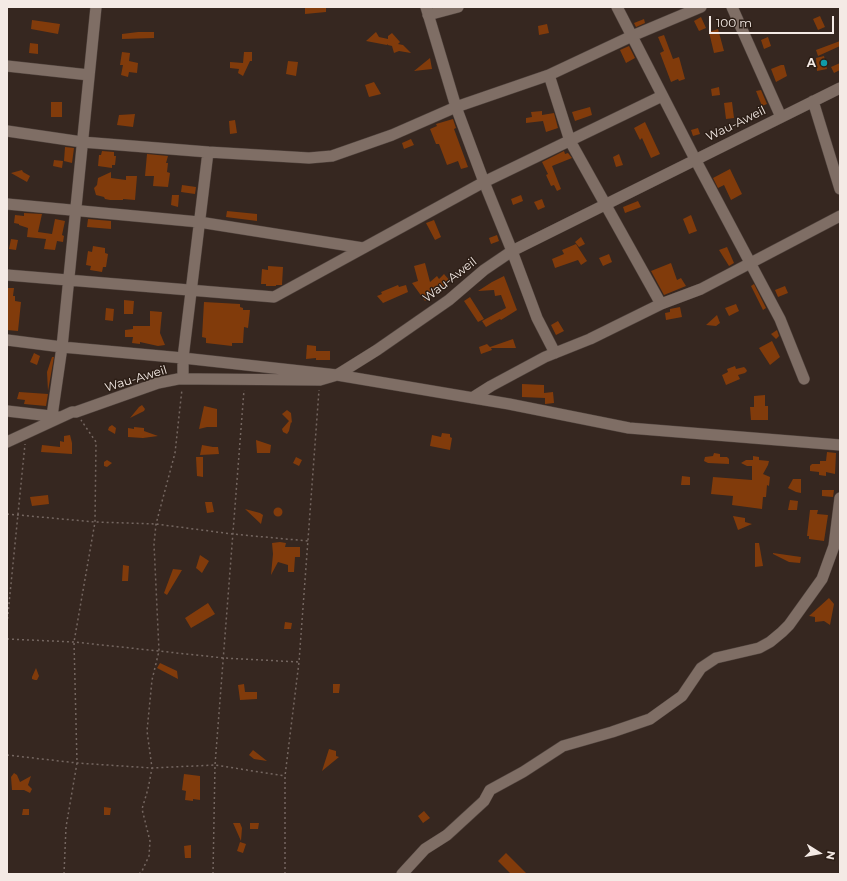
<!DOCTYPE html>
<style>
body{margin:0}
#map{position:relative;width:847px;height:881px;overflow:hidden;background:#362720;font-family:Montserrat,sans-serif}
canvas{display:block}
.frame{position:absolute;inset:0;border:8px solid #f4eae5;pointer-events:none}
.north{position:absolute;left:799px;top:833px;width:40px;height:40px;-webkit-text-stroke:3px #2c1e16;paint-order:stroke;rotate:101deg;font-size:11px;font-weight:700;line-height:16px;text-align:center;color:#f4eae5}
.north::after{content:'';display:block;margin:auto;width:14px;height:18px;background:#f4eae5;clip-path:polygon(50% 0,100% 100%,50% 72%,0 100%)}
.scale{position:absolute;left:709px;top:16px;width:125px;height:18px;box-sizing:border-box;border:2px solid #f4eae5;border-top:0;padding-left:5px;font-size:12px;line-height:14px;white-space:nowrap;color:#f4eae5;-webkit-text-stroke:3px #2c1e16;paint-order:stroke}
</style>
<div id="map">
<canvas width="847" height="881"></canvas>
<div class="frame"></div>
<div class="north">N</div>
<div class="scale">100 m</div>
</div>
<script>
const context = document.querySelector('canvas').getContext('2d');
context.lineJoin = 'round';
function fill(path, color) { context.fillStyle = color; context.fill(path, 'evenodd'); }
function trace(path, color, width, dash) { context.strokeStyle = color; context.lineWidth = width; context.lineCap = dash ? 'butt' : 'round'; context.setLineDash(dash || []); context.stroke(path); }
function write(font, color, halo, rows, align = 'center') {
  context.font = font + ' Montserrat,sans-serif'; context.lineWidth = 3; context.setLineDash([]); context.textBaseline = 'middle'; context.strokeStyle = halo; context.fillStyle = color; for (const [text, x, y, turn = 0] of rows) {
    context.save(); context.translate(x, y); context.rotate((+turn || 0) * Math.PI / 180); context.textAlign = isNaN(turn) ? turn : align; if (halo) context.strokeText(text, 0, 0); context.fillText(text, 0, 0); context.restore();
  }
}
fill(new Path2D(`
 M305,7H326V12L305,14Z
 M820,16L825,27L818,30L813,19Z
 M701,17L706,28L699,31L694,21Z
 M644,19L645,23L636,27L634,23Z
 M32,20L60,24L58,34L31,29Z
 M547,24L549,33L539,35L538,26Z
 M718,29L724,51L714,53L709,32Z
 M138,32H154V38L122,39V34Z
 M376,32L379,37L388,39V36L392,33L400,42L398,44L403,45L411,53L399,51L394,53L392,46L388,45V44L387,45L366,41Z
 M664,35L673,59L679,57L685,79L679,81L678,79L671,82L660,53L664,51L658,37Z
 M768,37L771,46L764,49L761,40Z
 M840,41V46L818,56L816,50Z
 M30,43L38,44V54L29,53Z
 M629,46L635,58L626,63L620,50Z
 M122,52L130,53L129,61L138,63L137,73L129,72L128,77L121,75L123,65H120Z
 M244,52H252V61H250L243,76L238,73L239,69L230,68V62L243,63Z
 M824,56L827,69L817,71L816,58Z
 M430,58L432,69L414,71Z
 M288,61L298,62L296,76L286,74Z
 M840,63V70L834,73L831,67Z
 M781,65H784L787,76L776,82L771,69Z
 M374,82L381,94L369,97L365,85Z
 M719,87L720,95L712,96L711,89Z
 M761,90L767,104L762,106L756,91Z
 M51,102H62V117H51Z
 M732,102L734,118L726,119L724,103Z
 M590,107L592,115L575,121L572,112Z
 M542,111V115L554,113L558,128L546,132L543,121L526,123V118L532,117L531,112Z
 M135,114L133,127L117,125L119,115Z
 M453,119L456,128L454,129L468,167L461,169L458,161L447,165L439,144H436L430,129L437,126L436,124Z
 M235,120L237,133L230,134L229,121Z
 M645,122L660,154L651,158L642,138L640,140L634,128Z
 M698,128L700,134L693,136L691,130Z
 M411,139L414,145L404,149L402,143Z
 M65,147L74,148L72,163L64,161Z
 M102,151L114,152V156H116L115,165H112V168L98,166L99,155H101Z
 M564,151L565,154L568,153L572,158L552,166L561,189L557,191L554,185L551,186L546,175L548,174L542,162Z
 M147,154L168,156L166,163H168L167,172L170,173L168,187L153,186L154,176H145Z
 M619,154L623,165L616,167L613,157Z
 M54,160L63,161L62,168L53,166Z
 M730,169L742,194L731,200L724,185L718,188L713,178Z
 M22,170L23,172L30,176L27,182L11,173Z
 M111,172V178L126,180V176H137L135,200L123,199V200H110L105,199L104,197L96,195L94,188L97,185L98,178Z
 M182,185L196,187L195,194L181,192Z
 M172,195H179L178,207L171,205Z
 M521,195L523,201L513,205L511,199Z
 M542,199L545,207L538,210L534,202Z
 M638,201L641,207L625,213L623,207Z
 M227,211L257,214V221L226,217Z
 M24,213L42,214L38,232L52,234L55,219L65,221L62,235L64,236L63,242L57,241L55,250L44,249L46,239L27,237L28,228L19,225V224L14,223L15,215L24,216Z
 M691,215L697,231L689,234L683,219Z
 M88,219L111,221V229L87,227Z
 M434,220L441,237L435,240L426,223Z
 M497,235L499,241L491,244L489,238Z
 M581,237L585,244L579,247L575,242Z
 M11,239L18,240L16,250L9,249Z
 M576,244L587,261L581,265L578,260L555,268L552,259L564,254L562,250Z
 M93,246L105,248V253L108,254L106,267H103L102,272L90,270L91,266L86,265L88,251L92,252Z
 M727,247L734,263L729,266L719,250Z
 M609,254L612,262L603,266L599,258Z
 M425,263L430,282L437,276L439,279L444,274L450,281L441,288L440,287L425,301L412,283L418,281L414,266Z
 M671,263L677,280L681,278L686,286L664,295L651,271Z
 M268,266L283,267L282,285H276V286H266V284H261L262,269L268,270Z
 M504,276L517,310L501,320L500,319L486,327L482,321L506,308L501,295L495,296L494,290L478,291L492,282Z
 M754,284L766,308L763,310L751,286Z
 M398,285L399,287L406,285L408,292L383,303L377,296L382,294L381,292Z
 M785,286L788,293L778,297L775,290Z
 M7,288H14L13,296H15V301L21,302L18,331L7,330Z
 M470,297L484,319L478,322L464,301Z
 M124,300L134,301L133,314H124Z
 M204,302L240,304V307L243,308V310H250L248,328L244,327L243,343H232V346L206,343V338L202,337Z
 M736,304L739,311L729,316L725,308Z
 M680,307L682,317L666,320L665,313L670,312V309Z
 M106,308L114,309L113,321L105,320Z
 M150,311L162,312L160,333L165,345L158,346L140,342V344L132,343L133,337H125V330L133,329V326H150Z
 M717,315L720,323L716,326L706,325Z
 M558,321L564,331L556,335L551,325Z
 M777,330L779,336L776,339L771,334Z
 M513,339L516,348H491L492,350L481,354L479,347L487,344L490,347Z
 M772,341L780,357L770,365L759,348Z
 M307,345L316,346V351H330V360H316V358L306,359Z
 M34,353L40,356L37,365L30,362Z
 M52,357H54L48,391L47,372Z
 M735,366L736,369L744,367L746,369L747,371L745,373L738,375L740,379L726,385L722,375L728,372L727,369Z
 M522,384L544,385V393L553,392L554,403L545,404V398L522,397Z
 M19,392L48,394L46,406L24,404L25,400L17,399Z
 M765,395V406H768V420H751L750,407H754V396Z
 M142,405L145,409L144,411L130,418L139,407Z
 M204,406L217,409V427H207L199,429Z
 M287,410L291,413L292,423L291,422L289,431L287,434L283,432L282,429L289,421L282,414Z
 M112,425L116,428L115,434L108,430L109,427Z
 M134,427L144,428V431L158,436L143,438L128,437V428L134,429Z
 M442,433L450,434V437L452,438L450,450L430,446L432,435L441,437Z
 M70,435L72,443V454L41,452L42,445L60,447V441L64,442V436Z
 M256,440L271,445L270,453H257Z
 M202,445L213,447H218L219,454L200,455Z
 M827,452L836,453L835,474L826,472V476L819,475V472L810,471V466L812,464H820V461H826Z
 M714,453L720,454V457H727L729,459V464L708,463L704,461L705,457L713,456Z
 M753,456L759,457V460L769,461L768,465L763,474L770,477L769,486L767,485L766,497H763L762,509L732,505L733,496L711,494L713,477L752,480V466H747L741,463L746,460H753Z
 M196,457H203V477L197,476Z
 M296,457L302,460L299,466L293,463Z
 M107,460L112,463L107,467L104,466V462Z
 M682,476L690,477V485H681Z
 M793,479H801V493L796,492L788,488Z
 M822,490H834L833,497L822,496Z
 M48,495L49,504L32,506L30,497Z
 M790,500L798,501L797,510H788Z
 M205,502H212L214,512L207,513Z
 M273.5 512a4.5 4.5 0 1 1 9 0a4.5 4.5 0 1 1-9 0Z
 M245,509L260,513L263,515L261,524Z
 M810,510H818L817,514L828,515L824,541L809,539V536H807Z
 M733,516L745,518V522L752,524L738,530Z
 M280,542L286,543L285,547H300V557H295L294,572H288V565L278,562L271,575L273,554L272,543Z
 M755,543H759L763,566L755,567Z
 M773,553L801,557L800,563L789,562L773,554Z
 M200,555L209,561L202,573L196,568Z
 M123,565L129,566L128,581H122Z
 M173,569L182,570L167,595L164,593Z
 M829,598L834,604L830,625L824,621L815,622V617L809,616Z
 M208,603L215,614L191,628L185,618Z
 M285,622L292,623L291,629H284Z
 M160,663L177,671L178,679L157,668Z
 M36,668L39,676L37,680H35L32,679V677Z
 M244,684L245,692H257V699L240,700L238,685Z
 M333,684H340L339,693H333Z
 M329,749L336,751V756L339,757L322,771Z
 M253,750L267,761L254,759L249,755Z
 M14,773L17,775L20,782L31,776L28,785L32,789L30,793L24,790H12L11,777Z
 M184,774L200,776V800L193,799V801L185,800L186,791L182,790Z
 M104,807L111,808L110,815H104Z
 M23,809H29V815H22Z
 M424,811L430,818L423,823L418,816Z
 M233,823H240L242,828L241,841Z
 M250,823H259L258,829H250Z
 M240,842L246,844L243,853L237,851Z
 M191,845V858H185L184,846Z
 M506,853L527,874H511L498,861Z`), '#813b0b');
const minor = new Path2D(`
 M426,7L456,107L484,182L512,251L537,318L555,353
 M617,7L695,159L780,319L804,379
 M732,7L781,117
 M428,15L458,7
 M7,66L89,75
 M549,75L570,141L661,304
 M813,101L840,189
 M7,131L82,142L208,152L309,158L332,156L392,135L456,107L549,75L632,36L701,7
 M7,204L199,222L363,248
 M7,275L274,297L484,182L662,96
 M7,340L62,347L183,358L337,375L509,404L629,428L840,445
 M183,379V358L208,152
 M472,398L491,386L545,357L590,339L661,304L701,289L840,216
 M7,411L59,417
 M52,416L62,347L96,7
 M7,442L72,412H76L158,383L178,379H198L320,380L337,375L377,350L449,300L484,270L512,251L840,88
 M402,874L425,849L447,835L484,801L490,790L523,772L563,746L612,732L650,719L682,696L701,668L716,658L759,648L770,642L782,632L789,625L822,579L834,546L840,498`);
trace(minor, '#51443e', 12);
trace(new Path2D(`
 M7,514L95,522L156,524L232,534L308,541
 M7,624L25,444
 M7,639L74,642L224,658L299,662
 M7,755L77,763L152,768L215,765L285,776
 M64,874L66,827L77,763L74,642L95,522L96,442L81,420
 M139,874L142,871L149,856L150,841L142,809L148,789L152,768L147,731L152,680L159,651L154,544L156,524L175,453L182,389
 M213,874L215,765L244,390
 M285,874V776L299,662L319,390`), '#756761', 1.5, [2, 3]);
trace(minor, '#7f6e65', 11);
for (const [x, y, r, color] of [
 [824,63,4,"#0f9aa8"]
]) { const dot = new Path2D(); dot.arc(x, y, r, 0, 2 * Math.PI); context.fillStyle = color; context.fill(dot); trace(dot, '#2c1e16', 1.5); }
write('bold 12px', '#f4eae5', '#2c1e16', [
 ["A",816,63]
], 'right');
write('12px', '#f4eae5', '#2c1e16', [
 ["Wau-Aweil",736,124,-26],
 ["Wau-Aweil",450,280,-38],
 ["Wau-Aweil",136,379,-17]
]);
</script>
